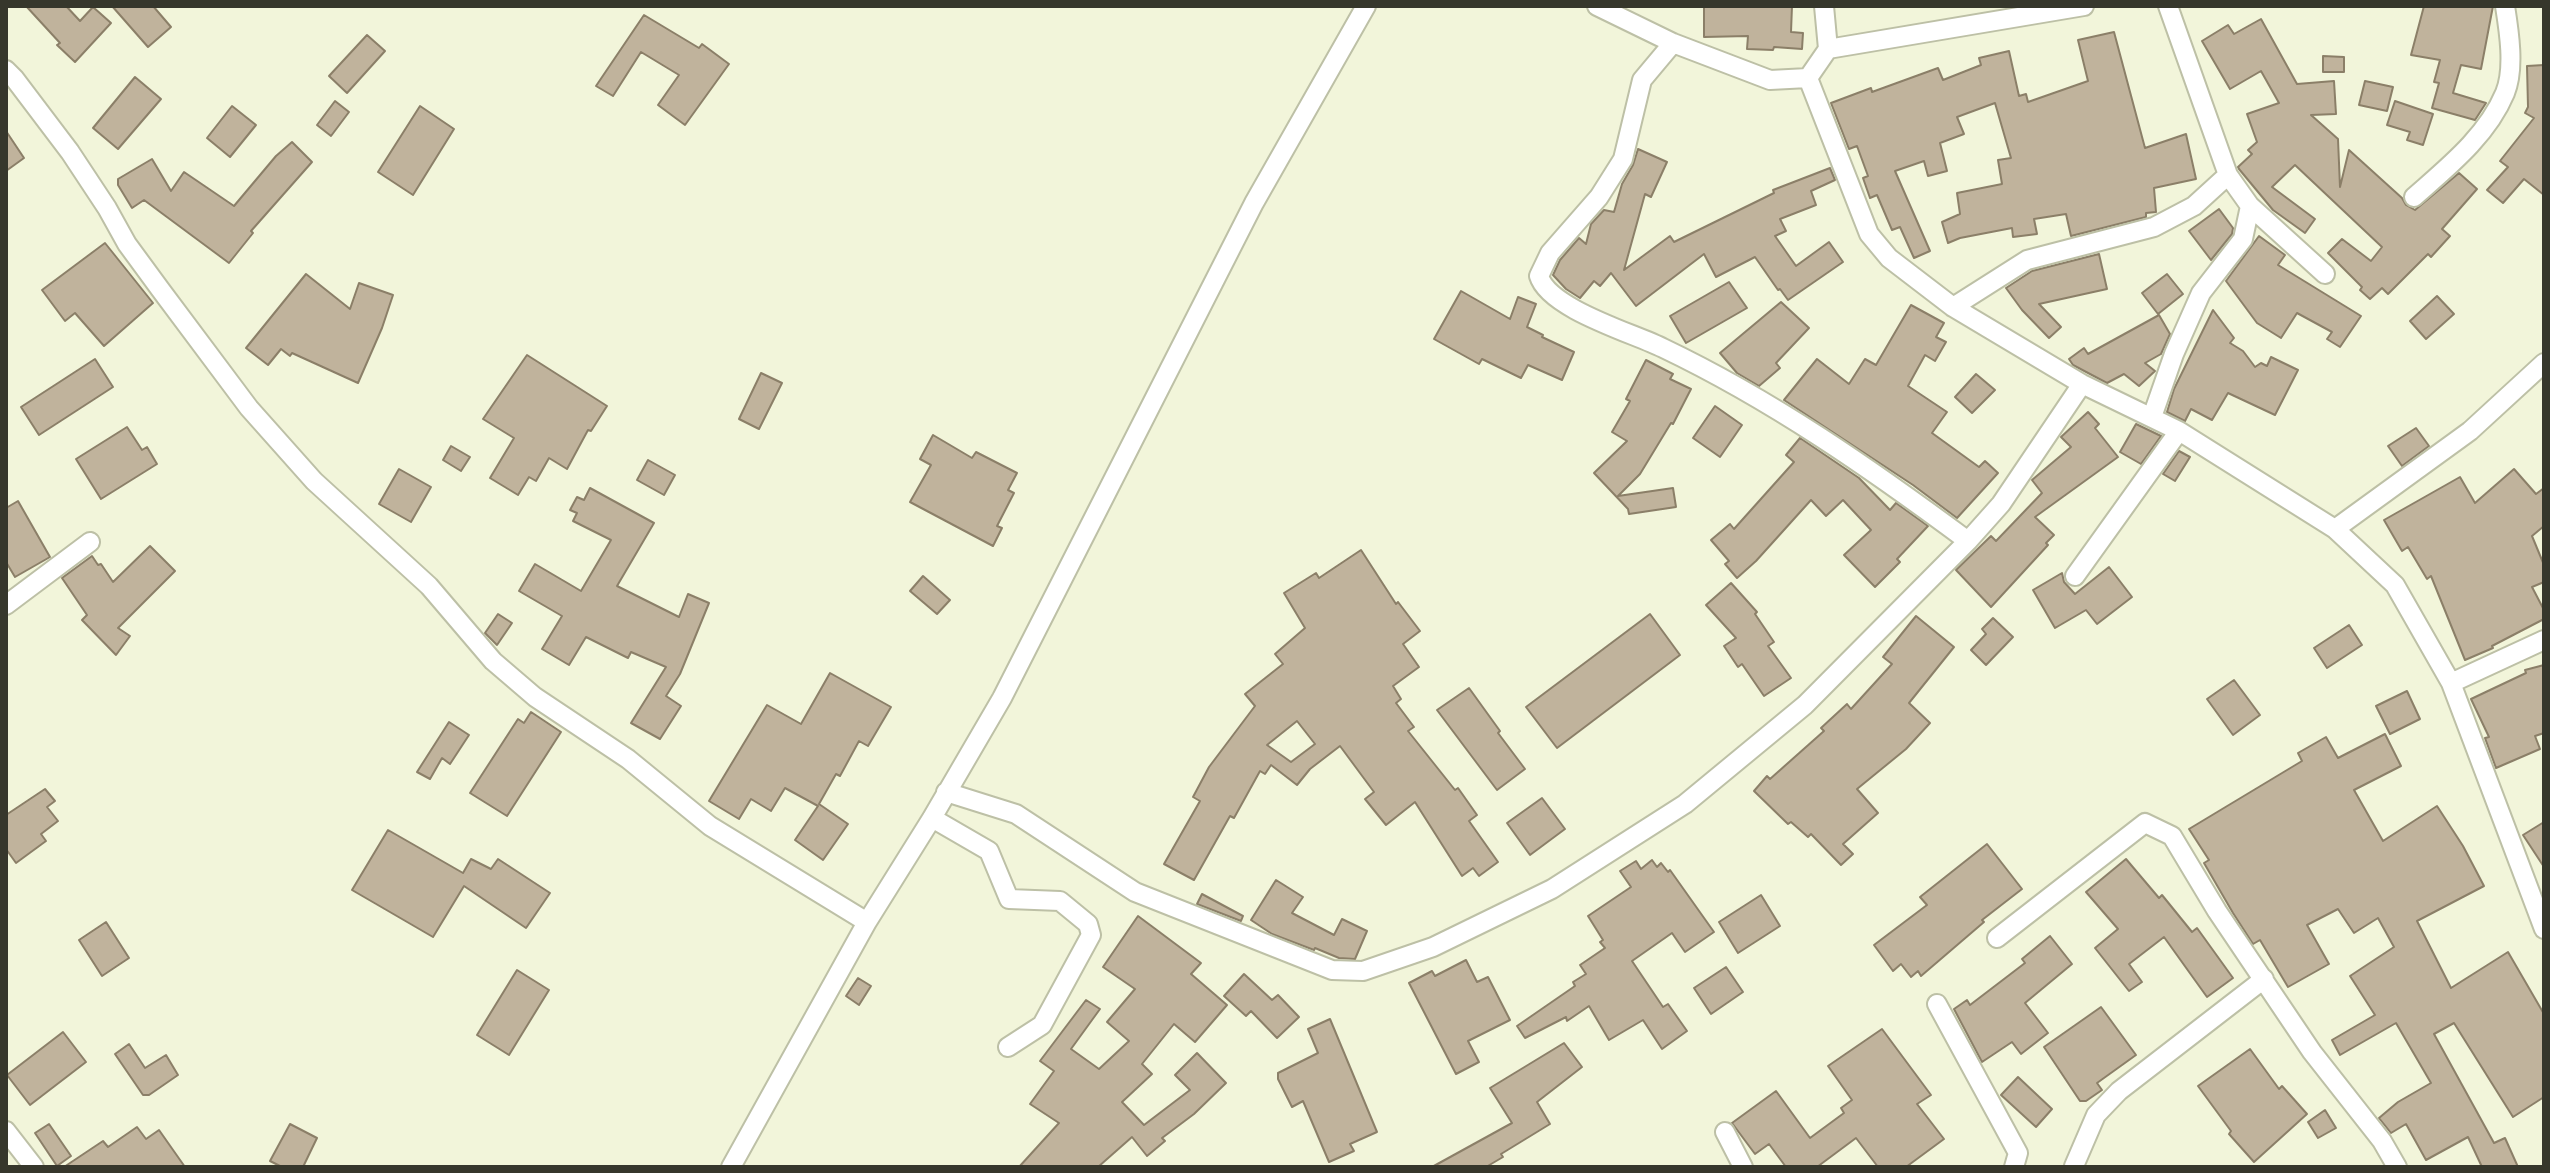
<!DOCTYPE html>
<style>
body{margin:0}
#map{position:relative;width:2550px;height:1173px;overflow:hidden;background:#f2f5da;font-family:"Nunito Sans",sans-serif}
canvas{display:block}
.frame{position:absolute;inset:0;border:8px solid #36372c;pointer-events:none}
</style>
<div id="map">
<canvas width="2550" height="1173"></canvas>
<div class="frame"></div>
</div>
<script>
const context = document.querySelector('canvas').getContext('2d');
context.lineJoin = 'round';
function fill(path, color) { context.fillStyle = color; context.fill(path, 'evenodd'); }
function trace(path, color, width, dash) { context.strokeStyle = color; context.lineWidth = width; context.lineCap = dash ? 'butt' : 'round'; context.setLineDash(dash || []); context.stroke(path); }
const building = new Path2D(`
 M26,6H66L80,21L93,7L111,23L75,62L57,45L60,43Z
 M112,6H153L171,27L148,47Z
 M1704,6H1792L1791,32L1803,33L1802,49L1774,47L1773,50L1747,49L1748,36L1704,37Z
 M2424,6H2493L2481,69L2461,65L2453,93L2486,103L2475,120L2432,108L2439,83L2434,82L2440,60L2411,55Z
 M644,15L699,48L702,44L729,64L685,125L658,105L679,75L641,52L613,96L596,86Z
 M2261,19L2297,84L2334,81L2336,114L2311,115L2338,139L2340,187L2349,150L2402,198L2406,205L2415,210L2459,173L2477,189L2442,229L2450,236L2431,257L2428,254L2388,294L2382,288L2370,299L2360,290L2362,287L2328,253L2342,239L2371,261L2382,247L2295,165L2272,187L2315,219L2305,233L2273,210L2239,169L2238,167L2252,154L2248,150L2257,142L2247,114L2279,103L2261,71L2230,89L2202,41L2228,25L2234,34Z
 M2114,32L2145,148L2186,134L2196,179L2154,188L2156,212L2146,213V217L2071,236L2066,214L2034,219L2037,234L2013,237L2012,228L1960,238L1948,243L1942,222L1960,214L1957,193L2002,184L1998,160L2011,158L1995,103L1957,117L1964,134L1940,143L1947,171L1928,176L1924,161L1895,171L1930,251L1914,258L1900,227L1892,230L1877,195L1870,198L1863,178L1868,176L1857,146L1849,149L1831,103L1871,88L1872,92L1938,68L1943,80L1981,65L1979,58L2009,51L2019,96L2026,94L2028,102L2088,81L2078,40Z
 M367,35L385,51L347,93L329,76Z
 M2323,56L2344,57V72H2323Z
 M2544,65V195L2524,179L2503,203L2487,190L2508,167L2500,161L2534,118L2525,113L2528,107L2527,66Z
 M135,77L161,99L118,149L93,128Z
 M2365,81L2393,87L2387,111L2359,105Z
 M335,101L349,112L331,136L317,125Z
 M2395,101L2433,114L2423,145L2407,140L2410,132L2387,125Z
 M232,106L256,125L230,157L207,138Z
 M420,106L454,129L413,195L378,172Z
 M6,131L24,158L6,171Z
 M292,142L312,162L251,231L253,233L229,263L144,200L132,208L118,185V179L152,159L171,191L184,172L234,206L276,156Z
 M1638,149L1667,162L1651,197L1645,194L1624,270L1670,236L1674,242L1774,193L1773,190L1830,168L1835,180L1811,191L1816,205L1780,219L1786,231L1775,236L1796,266L1829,242L1843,262L1788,300L1780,289L1778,290L1755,257L1716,277L1704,254L1636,306L1611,273L1600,286L1594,281L1580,298L1566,289L1553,275L1560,260L1579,238L1586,244L1591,224L1604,210L1614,212L1622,184L1633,165Z
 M2219,209L2233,228L2232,234L2211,260L2189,231Z
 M2259,236L2285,255L2278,265L2361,316L2340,347L2327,339L2332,332L2297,313L2281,338L2257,323L2226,281Z
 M105,243L153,303L104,346L75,313L65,321L42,290Z
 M2099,254L2107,289L2039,304L2061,327L2049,338L2022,310L2006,288L2032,271Z
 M306,274L350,309L359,283L393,295L382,328L358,383L292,353L290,356L281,349L268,365L246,348Z
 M2167,274L2183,294L2158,314L2142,293Z
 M1729,282L1747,308L1686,343L1670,316Z
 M1461,291L1510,319L1518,297L1536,304L1527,327L1543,335L1542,337L1574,352L1562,380L1528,365L1521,378L1482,359L1479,364L1434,339Z
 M2437,296L2454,314L2426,339L2410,321Z
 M1781,302L1809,328L1776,363L1780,368L1759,386L1737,373L1720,353Z
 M1911,305L1944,323L1936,337L1946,342L1935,361L1925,355L1908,386L1947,412L1932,433L1979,467L1985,461L1998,473L1957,518L1913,485L1784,400L1817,359L1849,384L1865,359L1876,365Z
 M2213,310L2234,338L2230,343L2243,351L2255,367L2261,363L2267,366L2271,357L2298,370L2275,415L2228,393L2212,420L2191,409L2185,421L2167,412L2174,389Z
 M2159,315L2170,334L2161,354L2145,363L2155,371L2139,386L2124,374L2107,383L2073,365L2069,359L2084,348L2088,354Z
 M527,355L607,406L591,431L588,430L567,469L549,458L536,481L529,477L518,495L490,478L514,438L483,419Z
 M95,359L113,387L39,435L21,407Z
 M1646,360L1673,374L1670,379L1691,389L1673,424L1671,423L1640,474L1618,496L1673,488L1676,507L1629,514L1628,509L1594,473L1627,441L1612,432L1630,401L1626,399Z
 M761,373L782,383L759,429L739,419Z
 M1976,374L1995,390L1972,413L1955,397Z
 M1715,406L1742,425L1720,457L1693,438Z
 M2088,412L2099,424L2095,428L2118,457L2035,517L2054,535L2046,543L2048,545L1991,607L1956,570L1991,536L1996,541L2042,493L2032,480L2071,447L2061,437Z
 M2136,424L2161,436L2141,464L2120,452Z
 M127,427L142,450L147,447L157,464L101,499L76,459Z
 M2416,428L2429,446L2402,466L2388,446Z
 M933,435L972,458L976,452L1017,473L1008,490L1014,493L997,526L1002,528L993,546L910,502L931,465L920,459Z
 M1800,438L1859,478L1890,510L1896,503L1928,526L1897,559L1900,562L1875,587L1844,555L1871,530L1843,500L1826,516L1811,500L1756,561L1737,578L1725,564L1729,561L1711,540L1730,524L1734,529L1794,462L1786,455Z
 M451,446L470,457L461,471L443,460Z
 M2179,451L2190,457L2175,481L2163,474Z
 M648,460L675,475L664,495L637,480Z
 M399,469L431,487L411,522L379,504Z
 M2514,469L2536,494L2544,488V526L2532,536L2544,565V582L2532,587L2544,610V619L2492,646L2493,648L2465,660L2431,576L2427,579L2408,547L2402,551L2384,520L2460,477L2475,503Z
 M590,488L654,523L617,586L679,617L688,594L709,603L680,674L666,696L681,706L660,739L631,723L666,667L631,652L628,658L586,637L569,665L542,649L562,616L519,591L535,564L581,591L611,540L573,521L577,513L570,510L577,497L584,500Z
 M18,501L50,557L15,577L6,562V508Z
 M150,546L175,571L118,628L130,636L116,655L82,620L87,615L62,578L92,556L98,565L101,564L113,582Z
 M1361,550L1396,604L1398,602L1420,631L1403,644L1419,667L1393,686L1401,699L1396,703L1414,727L1408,731L1455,790L1458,788L1477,815L1469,821L1498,862L1479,876L1473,868L1462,876L1415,802L1386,825L1365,799L1374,792L1340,746L1310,769L1297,785L1271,765L1265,774L1260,771L1234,818L1230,816L1194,880L1164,864L1200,801L1193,797L1209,767L1255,706L1245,694L1283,664L1275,654L1305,628L1284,593L1316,573L1319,578ZM1297,721L1315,744L1291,762L1267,745Z
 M2109,567L2132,597L2097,624L2086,610L2055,628L2033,590L2062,573L2064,582L2075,594Z
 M923,576L950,600L937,614L910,591Z
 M1731,583L1757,612L1755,614L1774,642L1768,646L1791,678L1764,696L1742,664L1738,667L1724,646L1736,638L1706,605Z
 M498,614L512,623L497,645L485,633Z
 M1650,614L1680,655L1557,748L1526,707Z
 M1916,616L1954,647L1909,703L1930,723L1906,749L1857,789L1878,813L1843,844L1853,854L1841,865L1811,834L1808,837L1791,822L1788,824L1754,791L1767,776L1770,779L1824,731L1821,728L1847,704L1851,709L1892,664L1883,657Z
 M1993,618L2013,637L1986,665L1971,650L1986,634L1982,629Z
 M2349,625L2362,645L2327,668L2314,648Z
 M2544,665V733L2535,736L2540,749L2496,768L2485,738L2489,737L2471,699L2526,673L2525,670Z
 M830,673L891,707L868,746L859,741L840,776L836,774L819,804L848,824L823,860L795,840L818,806L785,788L771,811L751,799L739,819L709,801L767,705L801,724Z
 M2234,680L2260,715L2233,735L2207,699Z
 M1469,688L1500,731L1498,733L1525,769L1497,790L1437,710Z
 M2407,691L2420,719L2390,734L2376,706Z
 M531,712L561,732L507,816L470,793L518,719L524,723Z
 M449,722L469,735L450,764L442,758L430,779L417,772Z
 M2385,734L2401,766L2354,790L2383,841L2437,806L2463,846L2484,886L2417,921L2451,988L2508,952L2544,1014V1097L2513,1117L2454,1023L2434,1034L2494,1143L2505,1138L2518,1167H2482L2468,1137L2426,1160L2406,1124L2391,1133L2379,1118L2398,1102L2431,1083L2396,1023L2340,1055L2332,1040L2375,1015L2350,976L2394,947L2378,918L2354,933L2338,909L2307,925L2329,964L2288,987L2260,940L2253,944L2233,913L2204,863L2209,860L2189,829L2302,761L2298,753L2326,737L2338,758Z
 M45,789L55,801L47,807L58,821L41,834L46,841L16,863L6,849V815Z
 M1542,798L1565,829L1530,855L1507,823Z
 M2544,822V867L2523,835Z
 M388,830L463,873L471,859L491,869L498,859L550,893L526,928L464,886L433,937L352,890Z
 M1987,844L2022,889L1982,920L1984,922L1921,976L1918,971L1911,977L1901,964L1893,971L1874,945L1927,905L1920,897Z
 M2126,859L2159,898L2162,895L2192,932L2197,928L2233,978L2207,997L2164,937L2129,964L2142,982L2129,991L2095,948L2118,929L2086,892Z
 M1652,860L1657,867L1661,863L1668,872L1670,870L1714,932L1685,952L1672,933L1632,961L1663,1007L1668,1004L1687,1031L1662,1049L1643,1020L1609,1040L1589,1006L1567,1021L1566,1017L1525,1038L1517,1026L1575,986L1573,982L1586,974L1580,965L1605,948L1600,942L1603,940L1588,916L1631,887L1620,871L1636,861L1641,869Z
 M1276,880L1303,897L1292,913L1334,935L1342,919L1367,931L1355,959L1339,958L1315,948L1314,950L1272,934L1251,920Z
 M1202,894L1243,916L1241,921L1197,904Z
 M1761,895L1780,926L1738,953L1719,922Z
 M1138,916L1201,963L1191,974L1227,1005L1195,1042L1174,1024L1142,1064L1152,1074L1122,1102L1144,1125L1190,1090L1175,1075L1197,1053L1226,1083L1194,1114L1162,1138L1165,1141L1147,1156L1132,1137L1098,1167H1019L1059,1123L1030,1104L1054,1071L1040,1061L1086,1000L1100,1009L1071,1049L1099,1069L1129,1041L1107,1022L1135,989L1103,967Z
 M106,922L129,958L102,976L79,940Z
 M2050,936L2072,964L2025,1003L2048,1033L2021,1054L2012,1042L1982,1062L1954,1009L1967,1000L1970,1005L2025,963L2022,959Z
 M1466,960L1477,982L1488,977L1510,1020L1468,1041L1479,1062L1456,1074L1409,983L1432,971L1435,976Z
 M1726,967L1743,992L1711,1014L1694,988Z
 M517,970L549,990L509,1055L477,1035Z
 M1244,974L1272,1000L1278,995L1299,1017L1277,1038L1251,1011L1246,1016L1224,996Z
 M858,978L871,986L859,1005L846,996Z
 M2101,1007L2136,1055L2097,1083L2102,1090L2086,1101H2080L2044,1047Z
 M1330,1019L1377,1132L1350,1144L1354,1151L1329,1162L1303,1101L1292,1107L1278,1079V1073L1318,1053L1308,1029Z
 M1882,1029L1931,1095L1917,1104L1944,1139L1906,1167H1878L1856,1138L1817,1167H1786L1769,1144L1755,1154L1732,1123L1776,1091L1810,1138L1844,1113L1841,1108L1852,1100L1828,1066Z
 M63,1032L86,1062L30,1105L7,1075Z
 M1564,1043L1582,1067L1537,1102L1550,1124L1501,1154L1503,1157L1486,1167H1432L1512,1123L1490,1088Z
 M129,1044L145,1068L166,1055L178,1075L149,1095H143L115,1054Z
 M2250,1049L2279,1089L2282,1086L2307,1114L2254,1162L2229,1134L2231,1131L2198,1086Z
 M2018,1077L2052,1109L2036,1127L2001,1095Z
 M2325,1110L2336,1128L2318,1138L2308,1122Z
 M49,1124L71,1156L57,1166L35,1133Z
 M290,1124L317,1138L303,1167H282L270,1161Z
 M137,1127L146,1139L159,1130L185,1167H64L103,1141L108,1147Z`);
fill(building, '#c0b39c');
trace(building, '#8b7f68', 2);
const street = new Path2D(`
 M1597,6L1673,43L1770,80L1808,78
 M1824,6L1828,49
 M2168,6L2228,175L2250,206L2325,274
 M1673,43L1642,80L1623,159L1599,197L1550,253L1539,276C1549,309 1633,333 1663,348C1772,400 1871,469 1968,541
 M6,70L14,78L70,152L107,208L127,244L160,289L249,408L314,481L429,586L493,661L535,697L628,759L710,826L867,922
 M1808,78L1869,234L1889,258L1953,307L2082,384L2179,431L2335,529L2395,585L2451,683L2544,929
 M1808,78L1828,49L2084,6
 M2414,197C2448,167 2487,136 2505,93C2515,69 2509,31 2505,6
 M1953,307L2027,260L2154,227L2194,206L2228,175
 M2152,417L2174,354L2201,293L2243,239L2250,206
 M2335,529L2470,431L2544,363
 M2075,576L2179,431
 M6,605L90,542
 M2451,683L2544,640
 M946,792L1016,814L1135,892L1332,970L1363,971L1433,947L1552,889L1685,804L1805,705L1968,541L2001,504L2082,384
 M932,818L989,851L1009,899L1060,901L1088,924L1091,935L1042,1025L1008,1047
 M1997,938L2145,823L2172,836L2217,911L2312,1052L2382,1141L2397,1167
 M1937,1004L2018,1153L2014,1167
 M6,1131L34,1167
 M1725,1132L1743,1167
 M2074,1166L2096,1115L2119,1091L2264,979
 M731,1167L867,922L932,818L1002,698L1254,203L1366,6`);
trace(street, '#bdc0a6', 22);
trace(street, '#fff', 18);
</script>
